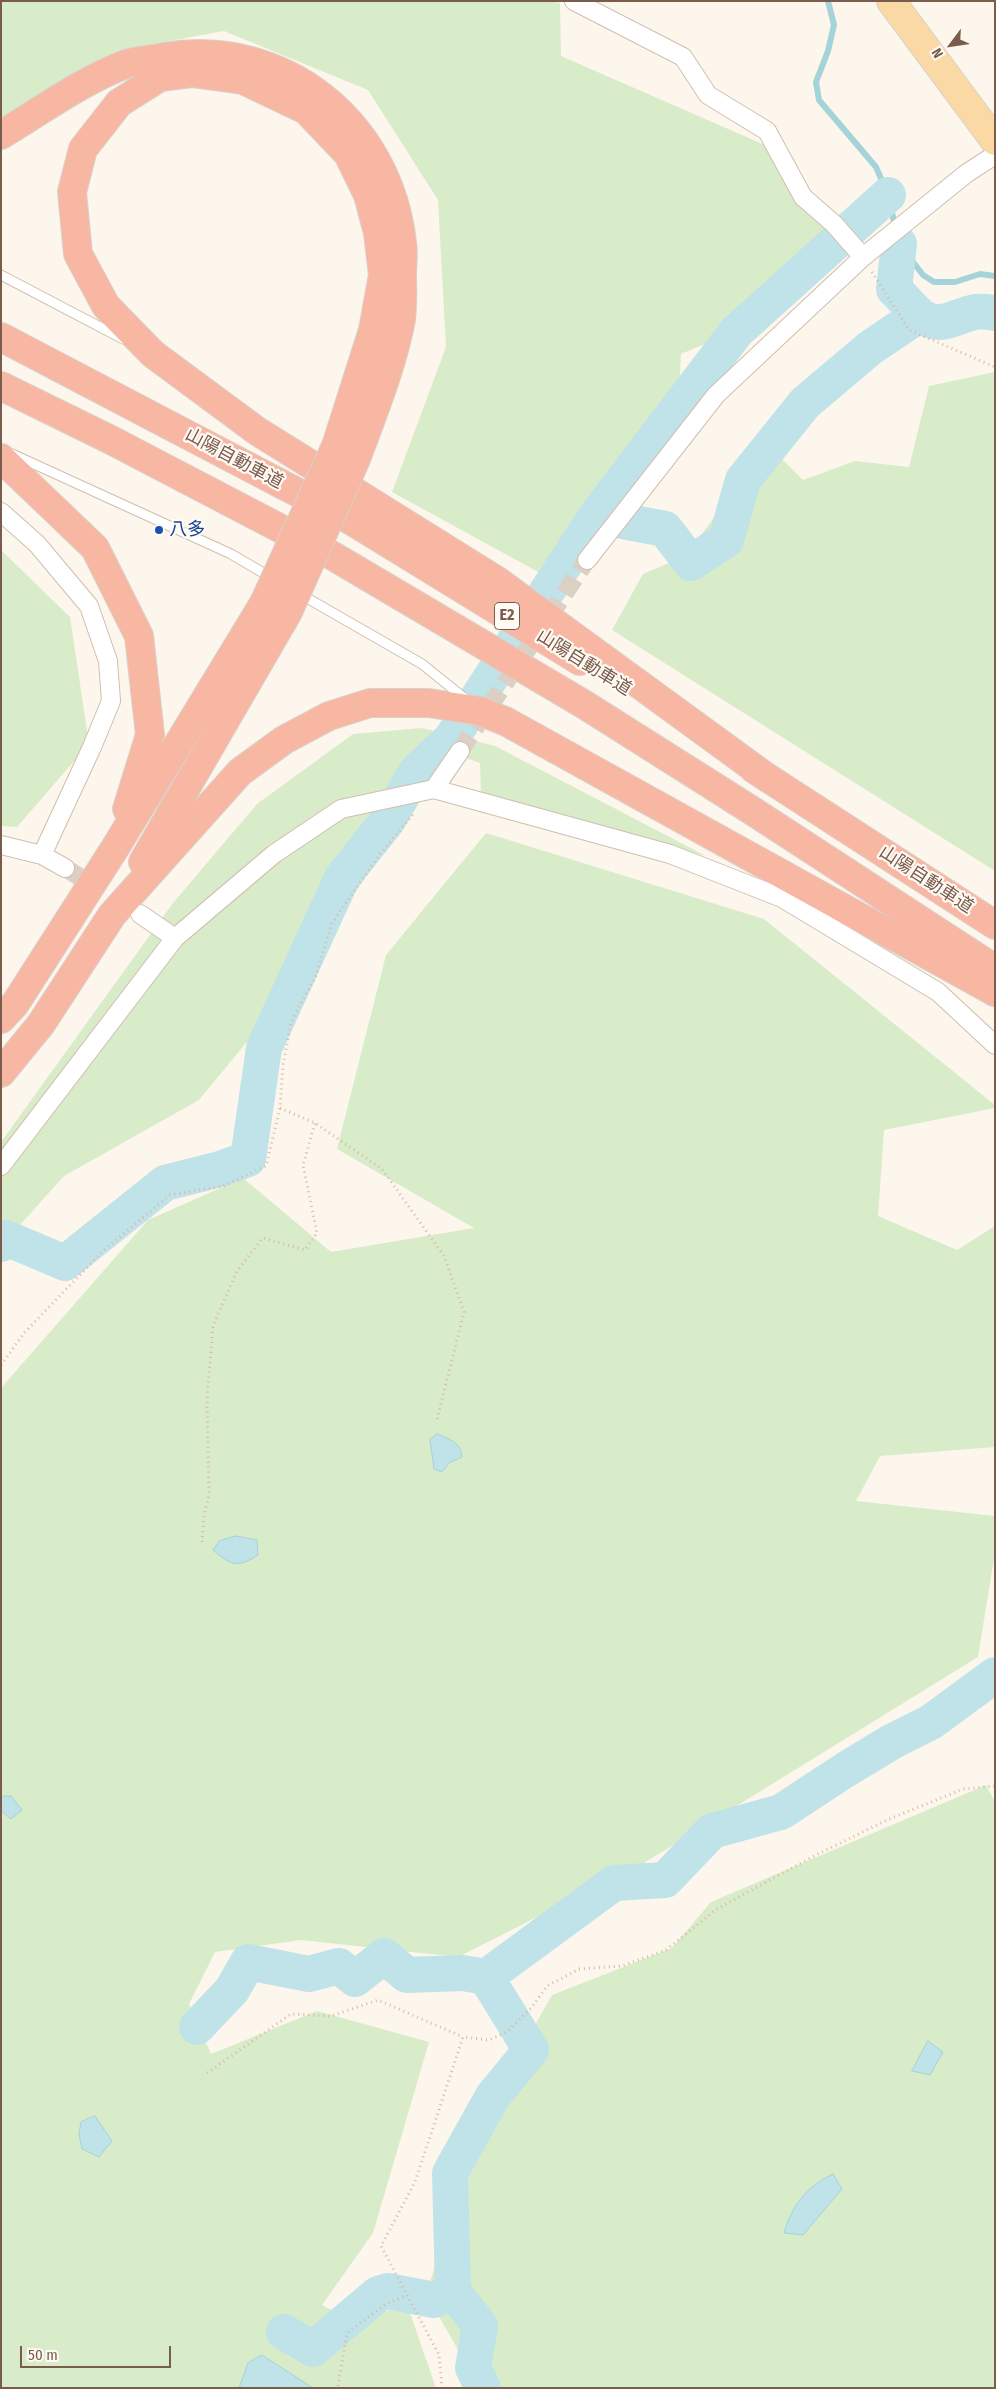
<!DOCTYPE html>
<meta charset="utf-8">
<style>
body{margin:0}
#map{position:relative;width:996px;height:2389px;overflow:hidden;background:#fdf6ec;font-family:"Fira Sans Condensed",sans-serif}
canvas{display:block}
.frame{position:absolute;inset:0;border:2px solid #7a5c4d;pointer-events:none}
.north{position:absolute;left:926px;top:20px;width:50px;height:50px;-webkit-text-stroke:4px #fffaf3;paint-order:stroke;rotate:239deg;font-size:14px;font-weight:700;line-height:20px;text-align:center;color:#7a5c4d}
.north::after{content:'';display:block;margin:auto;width:18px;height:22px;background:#7a5c4d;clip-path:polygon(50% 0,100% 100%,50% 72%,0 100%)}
.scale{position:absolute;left:20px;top:2346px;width:151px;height:22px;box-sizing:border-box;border:2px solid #7a5c4d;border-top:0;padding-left:6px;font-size:15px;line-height:18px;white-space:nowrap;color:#7a5c4d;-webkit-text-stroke:4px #fffaf3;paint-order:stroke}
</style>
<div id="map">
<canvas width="996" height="2389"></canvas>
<div class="frame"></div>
<div class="north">N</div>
<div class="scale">50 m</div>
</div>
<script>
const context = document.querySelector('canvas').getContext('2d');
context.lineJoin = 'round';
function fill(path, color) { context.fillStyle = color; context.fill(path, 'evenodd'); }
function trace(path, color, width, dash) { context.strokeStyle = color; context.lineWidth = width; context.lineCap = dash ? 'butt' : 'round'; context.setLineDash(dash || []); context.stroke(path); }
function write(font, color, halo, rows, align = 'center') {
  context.font = font + ' "Fira Sans Condensed","Noto Sans JP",sans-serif'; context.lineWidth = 4.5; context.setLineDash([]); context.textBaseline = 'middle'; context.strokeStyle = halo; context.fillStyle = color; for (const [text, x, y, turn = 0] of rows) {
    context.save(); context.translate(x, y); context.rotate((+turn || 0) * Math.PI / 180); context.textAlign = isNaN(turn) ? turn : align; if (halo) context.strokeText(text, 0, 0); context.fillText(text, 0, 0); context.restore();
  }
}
fill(new Path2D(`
 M1,1H552L560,3L561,56L774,149L832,230L719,338L681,354L679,394L540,573L392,492L446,347L438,200L368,90L224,31L121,50L1,124Z
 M995,372V871L612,630L643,574L686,556L767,444L803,480L855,461L909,467L929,386Z
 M1,550L70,617L89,744L17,827L1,826Z
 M422,728L495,746L706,856L481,797L480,763L427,744L371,814L391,837L302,975L199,1100L64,1176L1,1246V1142L173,903L257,804L353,734Z
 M486,833L764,919L995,1105V1108L884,1130L878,1216L957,1250L995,1226V1447L880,1456L856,1501L995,1516V1552L978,1657L644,1863L458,1957L301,1940L215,1952L189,2004L211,2054L317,2011L429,2042L373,2233L322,2305L346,2318L408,2307L436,2388H1V1388L148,1220L243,1178L331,1252L474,1228L337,1149L386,955Z
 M986,1785L995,1802V2388H480L426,2294L482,2118L552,1995L672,1948L711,1902Z`), '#d8ecc9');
const water = new Path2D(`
 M437,1434C449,1439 461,1442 462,1457L449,1463L442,1472L434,1469L430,1440Z
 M236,1536L257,1540L258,1555C238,1568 231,1566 213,1550L219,1541Z
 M1,1796H11L22,1810L11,1819L1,1811Z
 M928,2041L943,2052L930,2075L912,2071Z
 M95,2116L112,2141L99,2157L82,2149L79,2134L81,2122Z
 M833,2174L842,2189L803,2235L784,2233C792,2205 807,2186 833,2174Z
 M262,2355L313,2388H239L248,2363Z`);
fill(water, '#bfe3e8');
trace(water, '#a5d3da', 1);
trace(new Path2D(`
 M828,1L834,25L828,51L816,82L819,100L876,167L888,195L899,244L923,275L934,282H955L980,274L995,276`), '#a5d3da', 6);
trace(new Path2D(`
 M919,315C941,330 952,317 975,312C981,311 988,312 995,313
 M596,516L665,529L691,563L726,540L743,480L805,403L870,348L919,315L894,289L899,244
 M1,1244L6,1238L65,1263L165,1183L220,1169L248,1159L264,1048L342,878L388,820L416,772L451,739L596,516L736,332L888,195
 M197,2027L232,1990L248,1962L309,1974L339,1966L355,1979L384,1956L407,1975L463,1973L486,1977
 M284,2332L313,2349L378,2294L388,2291L434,2300L453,2291
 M483,2388L473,2368L480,2326L453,2291L450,2173L493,2096L531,2050L486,1977L614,1883L665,1880L712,1831L781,1812L845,1770L893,1741L931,1722L995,1675`), '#bfe3e8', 36);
trace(new Path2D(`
 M460,751L587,560
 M65,868L131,908`), '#dcd0c4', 18, [18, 9]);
const lane = new Path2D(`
 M1,275L123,339
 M10,453L231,554L272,578
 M300,594L422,664L468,701`);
const street = new Path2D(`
 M574,1L683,57L708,95L767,131L803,197L834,224L863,257
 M1,512L37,544L89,606L108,661L111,701L92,747L42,855L65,868
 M587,560L716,395L863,257L967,173L995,155
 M460,751L434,789L670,854L782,898L938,992L995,1045
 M1,845L42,855
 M140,914L175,938
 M1,1166L175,938L274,854L341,809L434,789`);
const primary = new Path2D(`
 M891,1L995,141`);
const highway = new Path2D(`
 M1,135C42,110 82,81 126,64C138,60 152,60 164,57C284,37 389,123 402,243C404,253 402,263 402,273C402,288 403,304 401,319C393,364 372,416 356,459
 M1,337L352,521L580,661
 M1,386L111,440L333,556L585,705L751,810L995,969
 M336,446L373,330L383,275L378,233L368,195L348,154L306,110L243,80L192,73L160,77L119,103L83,149L72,192L78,254L106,306L153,354L257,431L499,582L769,779
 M1,458L95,548L139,636L150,735L127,809
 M754,769L995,925
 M143,862L288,612
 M1,1019L15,1004L115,848L264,603
 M1,1073L41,1024L112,915L240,772L284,740L329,716L370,703H429L480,711L507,722L995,992`);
trace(lane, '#d1beb0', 11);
trace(street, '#d1beb0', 20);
trace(primary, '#dad1cd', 30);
trace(highway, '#dad1cd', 30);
trace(new Path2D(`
 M872,272L909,330L995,367
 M280,1108L315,1123L382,1169L444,1256L464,1312L436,1423
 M1,1365L24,1333L103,1251L170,1195L223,1186L266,1166L280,1108L283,1065L291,1022L315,978L332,923L380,854L415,812
 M202,1542L204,1516L209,1494L207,1398L213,1326L237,1271L263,1238L305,1250L317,1233L303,1165L315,1123
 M1,1784V1785
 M207,2073L291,2014L331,2016L378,2000L463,2037
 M338,2386L347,2333L386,2304L407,2295
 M442,2388L439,2355L381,2246L415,2182L463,2037L489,2040L507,2032L532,2007L547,1986L579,1969L622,1966L666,1950L717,1909L814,1856L887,1820L963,1789L995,1786`), '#d9b8a5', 3, [1, 4]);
trace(lane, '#fff', 9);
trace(street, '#fff', 18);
trace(primary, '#fbd9a5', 28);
trace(highway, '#f7b7a3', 28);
const highwayBridge = new Path2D(`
 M264,603L336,446
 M288,612L356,459`);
trace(highwayBridge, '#dad1cd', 30, []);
trace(highwayBridge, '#f7b7a3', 28);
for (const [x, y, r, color] of [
 [159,530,5,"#1a4fb4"]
]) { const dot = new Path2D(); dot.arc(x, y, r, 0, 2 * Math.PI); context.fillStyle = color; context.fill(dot); trace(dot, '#fffaf3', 2); }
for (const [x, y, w] of [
 [507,616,25]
]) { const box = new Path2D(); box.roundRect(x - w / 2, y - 13.5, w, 27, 4); context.fillStyle = '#fffaf3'; context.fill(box); trace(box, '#7a5c4d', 1); }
write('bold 16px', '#7a5c4d', null, [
 ["E2",507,616]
]);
write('18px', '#7a5c4d', '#fffaf3', [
 ["山陽自動車道",234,459,28],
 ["山陽自動車道",584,663,32],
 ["山陽自動車道",926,880,33]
]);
write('18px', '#164399', '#fffaf3', [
 ["八多",169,530]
], 'left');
</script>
